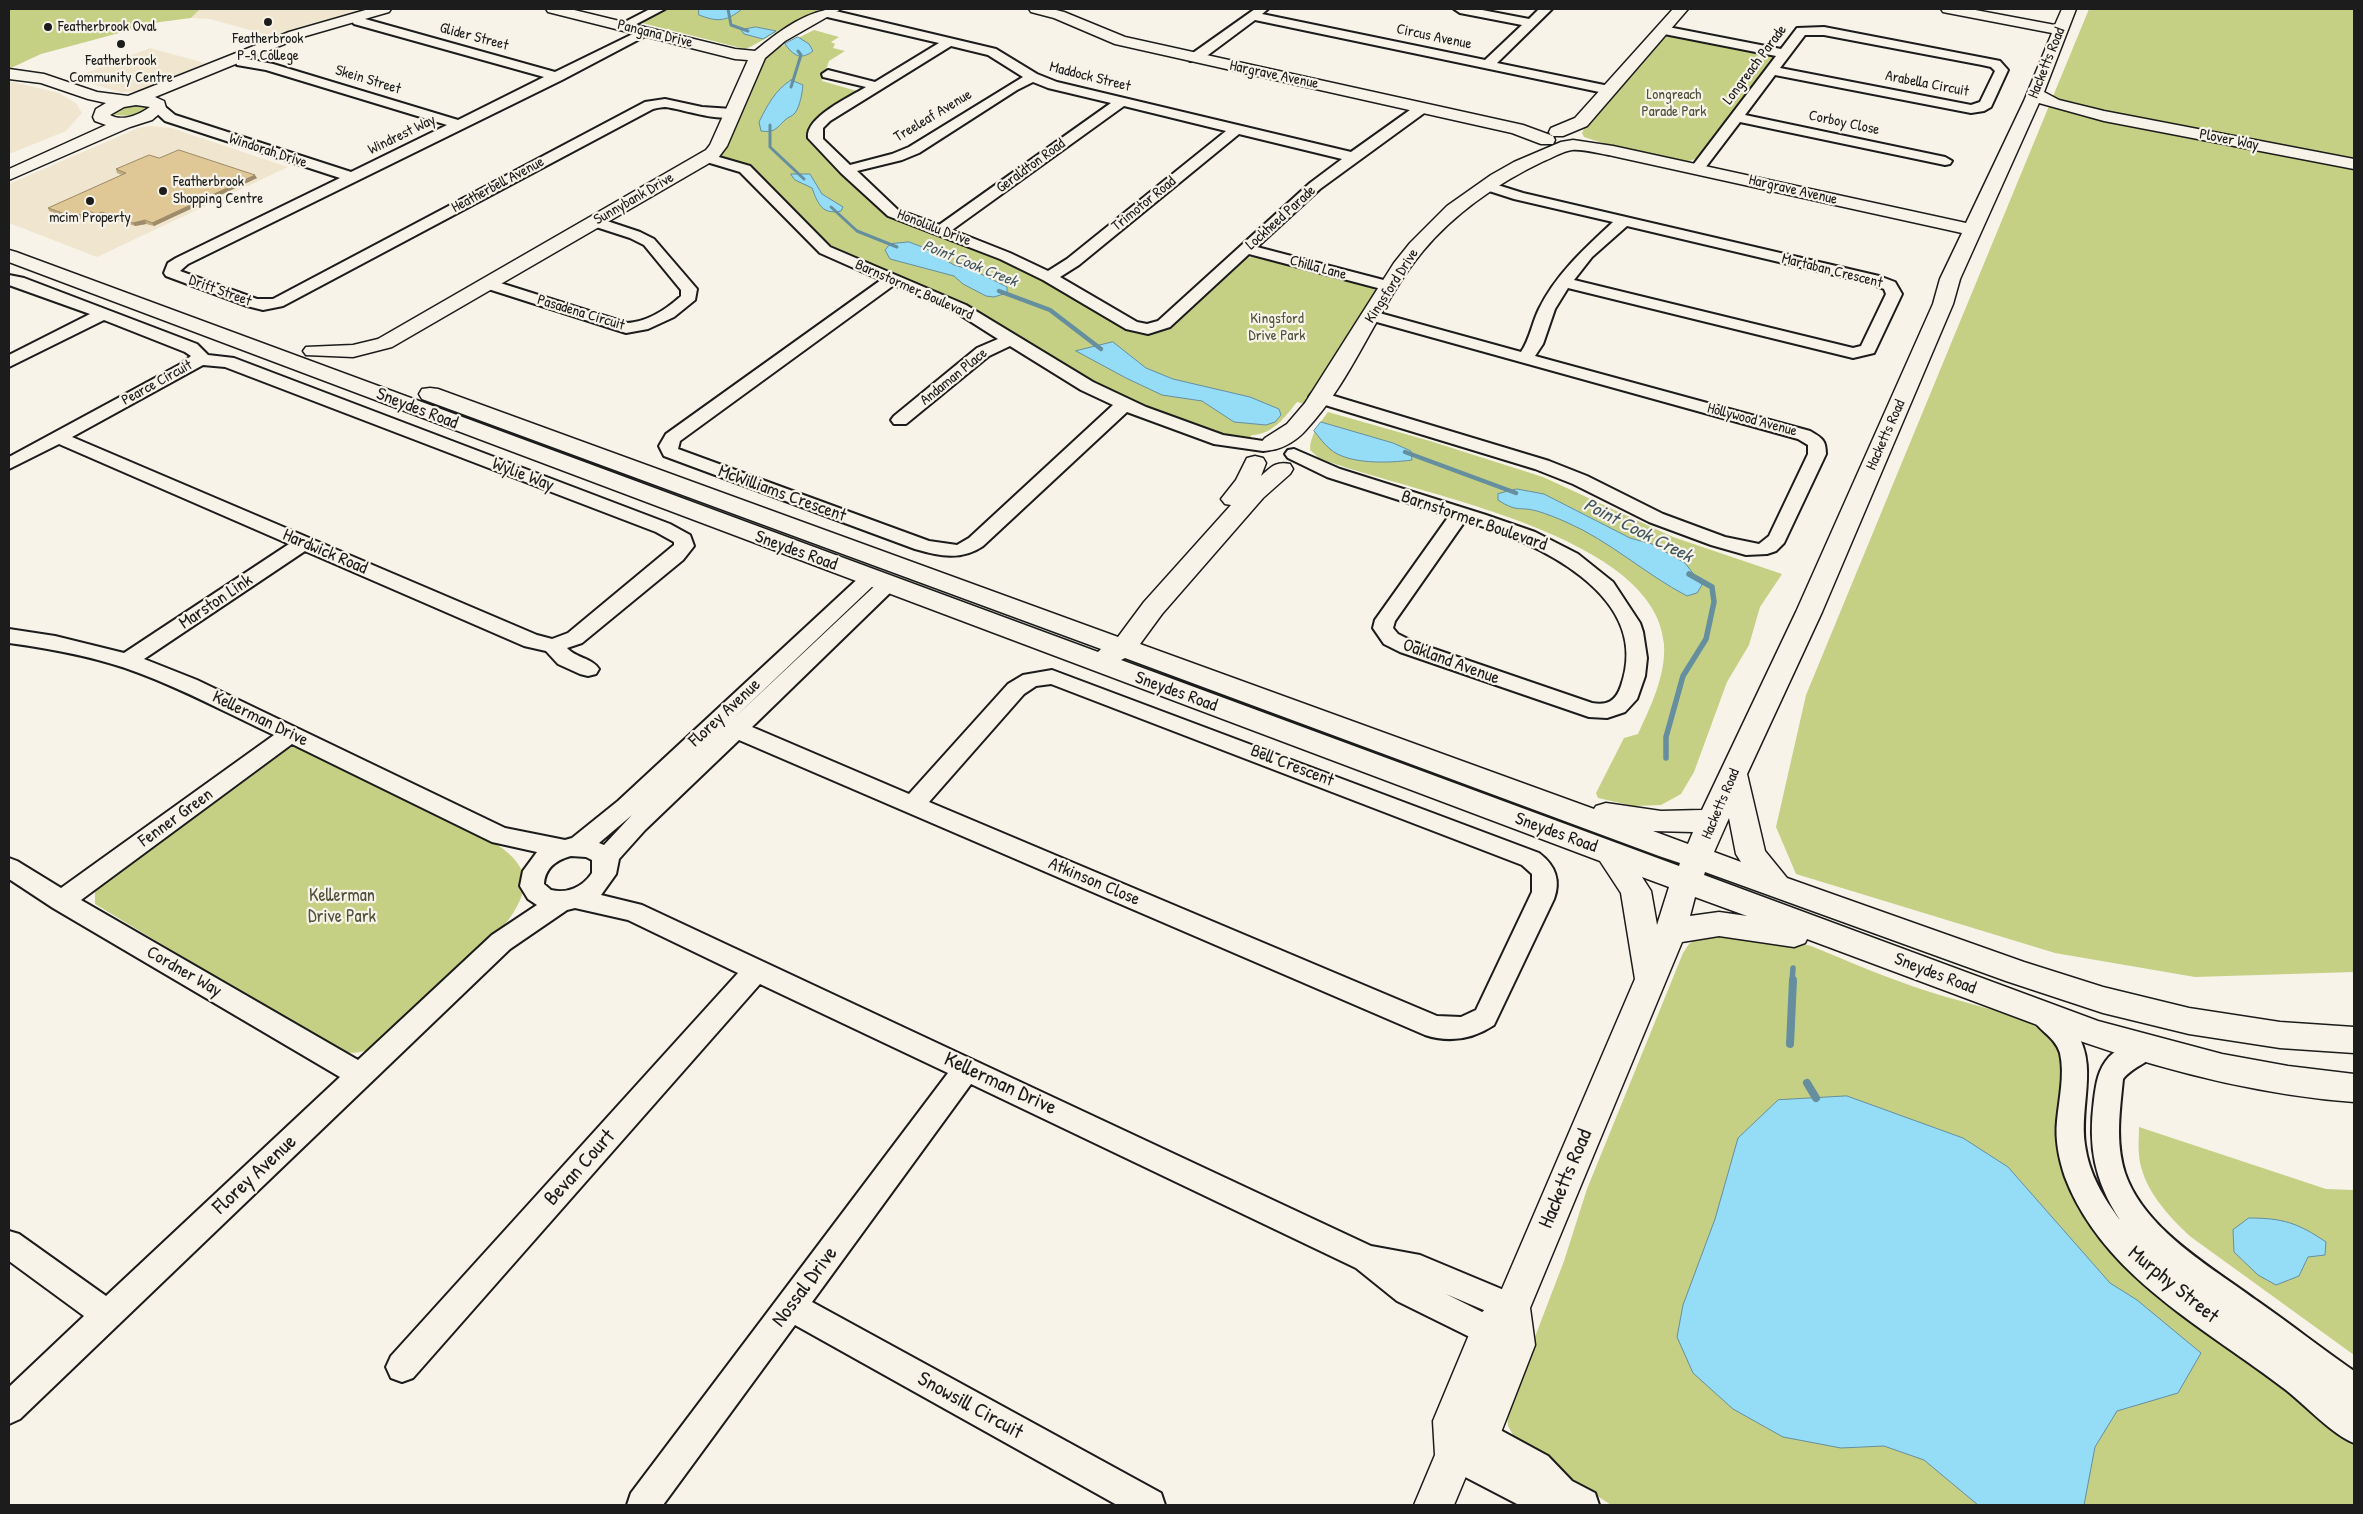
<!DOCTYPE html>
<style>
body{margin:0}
#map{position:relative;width:2363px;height:1514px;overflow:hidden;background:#f7f3e8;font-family:"Patrick Hand",sans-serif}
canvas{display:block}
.frame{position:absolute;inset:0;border:10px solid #1c1c1c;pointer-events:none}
</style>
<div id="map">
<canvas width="2363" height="1514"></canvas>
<div class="frame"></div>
</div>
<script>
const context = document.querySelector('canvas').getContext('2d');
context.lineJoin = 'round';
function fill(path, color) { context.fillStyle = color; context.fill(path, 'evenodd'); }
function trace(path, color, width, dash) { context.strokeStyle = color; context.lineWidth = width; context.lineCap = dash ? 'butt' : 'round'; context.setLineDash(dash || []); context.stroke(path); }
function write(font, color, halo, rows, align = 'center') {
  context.font = font + ' "Patrick Hand",sans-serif'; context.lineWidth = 4.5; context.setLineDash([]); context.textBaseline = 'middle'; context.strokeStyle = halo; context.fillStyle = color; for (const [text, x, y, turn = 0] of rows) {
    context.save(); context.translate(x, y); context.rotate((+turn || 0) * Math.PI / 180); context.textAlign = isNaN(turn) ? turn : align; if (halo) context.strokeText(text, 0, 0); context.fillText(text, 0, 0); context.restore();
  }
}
fill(new Path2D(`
 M200,9H362L271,36L210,19L191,18Z
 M150,48L205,63L144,90L131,92H119L73,78Z
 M9,81L59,93L76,103L82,113L66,131L9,154Z
 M150,126L171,128L288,167L97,257L9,223V184L138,128Z`), '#f0e6cf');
fill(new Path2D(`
 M9,9H200L191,18L160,22L41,54L11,68L9,67Z
 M664,9H827L794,26L788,25C779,30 753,47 745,49L638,22Z
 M2089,9H2354V972L2195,977L2055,953L1796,874L1776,827L1806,695Z
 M814,30L839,37L831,42L835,44L833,48L845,51L829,61L822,81L857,91L859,93L820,117L812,124L809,133L812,145L877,205L1008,262L1078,298L1134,333L1148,335L1166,330L1240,261L1246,258L1259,256L1371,286L1377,293L1305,404L1297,402C1284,418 1273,434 1252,435L1248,440L1226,436L1148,409L1082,377L997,323L950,298L833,249L750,167L721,157L720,154L760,64L768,53Z
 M1675,35L1770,54L1773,58L1698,158L1686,162L1615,147L1584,137L1582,133L1586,125L1662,38Z
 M133,104L146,106L147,109L131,116L114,115L117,109Z
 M1328,412L1430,441L1543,477L1673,537L1782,574L1760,607L1749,645L1727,682L1694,772L1681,794L1661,805L1634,806L1598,798L1596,793L1624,738L1638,734C1651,706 1666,675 1664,644C1656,531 1403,492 1319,458L1310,450C1310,435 1319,424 1328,412Z
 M296,747L313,749L499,846C512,855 526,868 524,886C519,923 470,958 445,982C421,1003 398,1025 375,1047C361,1053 351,1055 337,1050L95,904V890L106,880L281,748Z
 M1706,932L1799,943L1811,946C1850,962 1889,979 1930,992C1973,1006 2021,1013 2059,1040L2081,1194L2354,1436V1505H1611L1517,1442L1508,1426L1507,1410L1564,1261L1587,1189L1683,953L1689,944Z
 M2139,1127L2326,1189L2354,1190V1355L2191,1237C2168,1216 2142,1188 2139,1155C2138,1146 2139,1137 2139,1127Z`), '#c5d084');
const water = new Path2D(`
 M699,9H742C726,22 717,22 699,15Z
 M756,27L776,31L763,39L744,34L741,30Z
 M798,37L809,44L813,51C800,61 793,55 785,44Z
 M791,80L803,85C802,94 800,106 795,113C793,116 788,117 785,120C776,129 774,133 761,131L759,122C767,106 775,90 791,80Z
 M791,174H810L822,194L843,207L841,211C822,215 818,204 812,188L795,180Z
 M909,242L925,248L954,265L975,271L1007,287V293L994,297L986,296L963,284L954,276L890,259L885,250L890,244Z
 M1113,342L1146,368L1173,379L1250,397L1279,409L1281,415L1275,422L1266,425L1234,422L1202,401L1162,395L1126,378L1076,351Z
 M1321,422L1393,443L1411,451L1412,460C1390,463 1348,465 1330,449C1324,444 1319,437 1314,431Z
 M1517,489L1544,494L1630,538L1652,544L1685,563L1702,585L1697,593L1687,596C1645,574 1610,541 1566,522C1557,518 1547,514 1537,511C1518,506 1518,513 1498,500V494Z
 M1847,1096L1963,1138L2008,1167L2110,1283L2137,1300L2201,1353L2178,1393L2117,1411L2095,1447L2084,1505H1978L1924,1460L1884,1446L1841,1448L1783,1437L1733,1409L1693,1373L1677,1337L1683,1305L1715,1219L1738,1138L1778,1100Z
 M2249,1218C2283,1218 2298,1223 2326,1242L2325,1255L2308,1257L2299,1276L2276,1285L2258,1275L2234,1252L2233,1230Z`);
fill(water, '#95dcf7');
trace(water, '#658f9f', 1);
trace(new Path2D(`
 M728,9L731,25L748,31
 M791,87L801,55L798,51
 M770,125V147L804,179
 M831,207L857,231L897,247`), '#658f9f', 3);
trace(new Path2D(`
 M999,291L1050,310L1101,349
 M1405,452L1516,493`), '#658f9f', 4.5);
trace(new Path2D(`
 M1666,758V737L1683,676L1706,639L1714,602L1712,587L1689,574
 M1792,982L1793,968`), '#658f9f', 5.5);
trace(new Path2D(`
 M1790,1044L1793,980
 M1807,1083L1816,1098`), '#658f9f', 8);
const street = new Path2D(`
 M650,9H665L627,29H619L617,26Z
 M827,9L996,49L1037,74L1057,82L1351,152L1417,105H1427L1429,108L1427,111L1320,189L1257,247L1395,283L1397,286L1395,289L1389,291L1249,254L1170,327L1148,334L1126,329L1043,280L1000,259L888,216L841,173L808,138C805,117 850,97 866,87L823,77L822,74L828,70L875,82L939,43L823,16L821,13ZM951,46L988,55L1023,77L909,147L892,154L850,165L823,139V128L830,121ZM1033,82L1048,88L1111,103L939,225L898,210L857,171L902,160L919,153L1017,90ZM1124,106L1226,131L1067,259L1048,271L1010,253L952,230ZM1239,134L1342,159L1310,183L1158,321L1147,324L1137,322L1060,277L1079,265Z
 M1255,9H1268L1262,14L1485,60L1522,25L1460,13L1454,9H1477L1529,19L1539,9H1552L1497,63L1609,86L1616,90L1609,94L1255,20L1200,61H1190L1189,58L1190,55Z
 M358,17L555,72L643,29H651L653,32L562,80L188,264L180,271L257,299H273L645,102L665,99L702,107L732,109L739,113C728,126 680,108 665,107C662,107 657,108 653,109L283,306L263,310L247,306L166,276L164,273L168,263L176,258L340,178L165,121L151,108L153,105H163L175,115L351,172L447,125L266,70L237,65L236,62L237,59L242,58L273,64L458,120L544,77L354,24L352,21L354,18Z
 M1663,26L1781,49L1797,28L1824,27L1995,60L2000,61L2008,70L1991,107L1984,111L1971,113L1775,75L1745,115L1945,157L1952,161L1950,164L1945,165L1740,122L1702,172L1697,173L1690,169L1776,56L1659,33L1657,30ZM1805,35H1824L1982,65L1991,67L1995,71L1980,102L1971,105L1780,68Z
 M705,153L750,166L830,247L966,305L1093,382L1146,407L1223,435L1263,441L1269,442L1272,446L1269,450L1263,451L1214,444L1127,412L983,546C961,561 939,556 915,549L664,456L659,446L666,434L881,280L820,253L740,172L700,160L698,157ZM894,285L954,311L998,339L977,348L894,416L891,420L894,424H906L989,356L1010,346L1081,390L1113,405L969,538L957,545L929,541L678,449L680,441Z
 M1488,182L1523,193L1879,276L1895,282L1902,294L1876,349L1874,353L1853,358L1568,288L1555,309L1543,344L1535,356L1810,431C1822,438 1826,440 1826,454L1784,543L1776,551L1767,554L1746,555L1711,545L1649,522L1573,484L1535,469L1312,401L1309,397L1312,393H1324L1549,461L1587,476L1663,514L1725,537L1759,544L1769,536L1808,454V445L1798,439L1366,319L1364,316L1366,313L1372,311L1521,352C1530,339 1532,323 1539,309C1556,274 1585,248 1613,222L1514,199L1483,189L1481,186L1483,183ZM1627,226L1868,283L1884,289L1886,294L1861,346L1853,348L1574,280L1592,257Z
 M595,217L640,232L654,239L697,289L695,300L674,317L648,329L626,333L482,287L480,284L482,281H494L627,323C647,322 667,309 681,296V290L644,245L630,238L590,225L587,222L590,219Z
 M9,275L24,278L197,344L208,355L234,358L670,524L690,535L694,546L683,560L582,643L567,648C576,658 592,658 599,669L596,674L588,676L580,674L558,664L546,651L524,646L305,551L144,659L197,680L505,828L565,840L572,838L618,801L863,574L870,572L877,574L880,578L877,582L733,719L880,581L887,579L894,581L897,585L894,589L752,727L909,794L1008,684L1023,675L1052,670L1539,853C1555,865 1561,880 1554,899L1494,1025C1473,1039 1449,1043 1425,1035L739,740L645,830L619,859L616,874L601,895L642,905L1371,1246L1420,1255L1523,1298L1527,1308L1523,1318L1512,1322L1446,1294L1500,1321L1504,1331L1500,1341L1489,1346L1478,1341L1397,1301L1356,1268L971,1084L812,1302L1161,1493L1165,1505H1117L795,1325L663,1505H627L631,1493L948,1073L760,984L413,1378L402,1382L391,1378L386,1367L391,1356L738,973L628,920L575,908L567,910L510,949L20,1419L9,1424V1387L84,1316L9,1261V1231L19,1234L106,1296L340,1077L53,908L9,879V858L17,861L61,888L274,735C229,714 185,690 139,673C97,657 53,649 9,643V629L55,636L124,653L289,544L59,444L9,469V457L179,365L191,356L185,352L104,320L9,367V355L90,314L9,285ZM203,365L225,367L656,532L674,542V545L568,633L552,639L537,635L72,437ZM1051,684L1522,865L1532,874V892L1476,1010L1461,1017L1437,1016L929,802L1024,694L1036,686ZM292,744L492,842L537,852L523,871L520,886L528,899L537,905L492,935L358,1060L81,900ZM632,815L604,845L599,843ZM571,856L586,857L592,860V873C583,887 567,894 551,890L544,884C545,868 556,860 571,856Z
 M1294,449L1340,469L1486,515L1535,532L1578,554L1613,582L1640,623L1643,632L1647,658L1645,676L1637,699L1625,712L1607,718L1589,717L1400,652L1384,644L1373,628L1375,620L1449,516L1327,477L1288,458L1285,454L1288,450ZM1465,521C1534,541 1654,594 1621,686C1616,701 1607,706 1592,703L1414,642L1398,634L1393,628L1395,621Z
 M2043,1004C2056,1009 2068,1018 2075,1030C2099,1066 2079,1105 2085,1145C2089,1174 2103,1197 2120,1220C2094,1180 2088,1146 2094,1100C2096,1084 2098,1069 2109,1057C2119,1047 2133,1043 2146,1038L2155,1041L2159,1049C2153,1062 2134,1065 2123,1079C2120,1110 2115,1142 2125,1173C2144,1229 2211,1267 2256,1300C2289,1323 2321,1348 2354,1371V1443C2333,1435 2305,1405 2286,1390C2206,1328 2103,1277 2065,1177C2059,1159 2055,1140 2057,1121C2059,1099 2065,1075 2060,1053C2055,1036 2037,1030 2030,1015L2034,1007Z
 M1480,1419L1548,1456L1572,1481L1595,1493L1599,1505H1519L1444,1466L1439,1455L1444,1444L1455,1439L1468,1444L1464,1435L1469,1424Z`);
const secondary = new Path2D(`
 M369,9H391L389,12L299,38L155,97L164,101L166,108L152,120L130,127L9,180V169L106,125L95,121L93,117L96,109L106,103L88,99L41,83L9,79V69L44,74L97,92L128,96L289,32ZM136,105L150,107C139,115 122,122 110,115L124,107Z
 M546,9H570L735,49L755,51C778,32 810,7 841,9L785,41L765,58L727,146L718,158L392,347L353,357L306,355L303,351L306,347L353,345L378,339L706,150L710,145L748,60L735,59L548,12Z
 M1029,9H1052L1064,12L1125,37L1523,125L1553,136L1555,140L1553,144H1541L1512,133L1115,44L1054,18L1031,12Z
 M1673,9H1688L1587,126L1563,136H1551L1549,132L1551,128L1575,118Z
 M1941,9H1970L2055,25L2062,9H2076L2044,92L2059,100L2104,111L2354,159V169L2104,121L2039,103L1960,279L1953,304L1822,612L1747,774L1765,851L1787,878L2024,962L2103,987L2189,1008L2280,1022L2354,1027V1053L2280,1048L2189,1034L2103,1013L2006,981L1705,872L1704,875L2098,1021L2222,1054L2288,1066L2354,1074V1102C2262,1095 2170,1072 2083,1042L1807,939L1805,943L1794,947L1719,936L1682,942L1530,1308L1535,1345L1500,1435L1494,1449L1469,1469L1454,1505H1414L1435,1455L1433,1421L1476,1318L1499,1296L1635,979L1621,893L1600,861L9,262V250L16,252L1098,652L1101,649L422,399L419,394L422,389L430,388L438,389L1118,637L1144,602L1231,505L1225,504L1221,499L1236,480L1247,458L1255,456L1263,458L1266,463L1261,476C1271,467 1276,461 1290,464L1293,469L1290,474L1263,498L1162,614L1140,644L1594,809L1596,806L1606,803L1661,811L1702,810L1796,612L1933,304L1940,279L1962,233L1613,156C1601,154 1584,149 1572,150C1563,151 1552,158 1544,161C1498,183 1456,212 1423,251C1377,306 1355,378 1305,431C1295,442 1276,453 1262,450L1259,445L1265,438L1287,424L1305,403L1394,263L1410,243L1447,206L1491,175L1514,162L1561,142L1573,140L1613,146L1966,223L2024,101L2052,33L1948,13L1943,12ZM1125,658L1659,856L1680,863L1679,866L1121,660ZM1729,818L1736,854L1741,862L1714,852ZM1653,831L1693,832L1688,844ZM1642,877L1669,887L1657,925L1651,891ZM1695,897L1747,916L1719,912L1690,916Z`);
trace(street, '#1c1c1c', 4);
trace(secondary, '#1c1c1c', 3);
fill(street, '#f7f3e8');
fill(secondary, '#f7f3e8');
fill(new Path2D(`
 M159,158L257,178L154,226L146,224L135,226L103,215L99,217L90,215L76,221L49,211L48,208L122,175L117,173L116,169Z`), '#c1ab81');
fill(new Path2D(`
 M255,175L257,178L154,226L152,223Z
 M88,211L90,215L76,221L74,217Z
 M102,212L103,215L99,217L97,214Z
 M145,220L146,224L135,226L133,223Z`), '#9d8b69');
const building = new Path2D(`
 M179,150L255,175L152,223L145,220L133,223L102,212L97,214L88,211L74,217L48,208L126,173L116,169L149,155L159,158Z`);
fill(building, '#e0c796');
trace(building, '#9d8b69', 1);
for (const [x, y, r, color] of [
 [268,22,5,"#1c1c1c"],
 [48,27,5,"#1c1c1c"],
 [121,44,5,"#1c1c1c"],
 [163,191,5,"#1c1c1c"],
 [90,201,5,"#1c1c1c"]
]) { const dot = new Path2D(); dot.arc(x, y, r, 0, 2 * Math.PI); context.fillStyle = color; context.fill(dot); trace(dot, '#f7f3e8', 2); }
write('15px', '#1c1c1c', '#f7f3e8', [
 ["Featherbrook Oval",58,27,"left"],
 ["Featherbrook",268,39],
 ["P-9 College",268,56],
 ["Featherbrook",121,61],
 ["Community Centre",121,78],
 ["Featherbrook",173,182,"left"],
 ["Shopping Centre",173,199,"left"],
 ["mcim Property",90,218]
]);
write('15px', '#1c1c1c', '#f7f3e8', [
 ["Pangana Drive",655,34,14],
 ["Glider Street",474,37,15],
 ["Circus Avenue",1434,37,12],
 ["Hacketts Road",2047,63,-68],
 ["Longreach Parade",1755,65,-53],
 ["Hargrave Avenue",1274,75,12],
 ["Maddock Street",1090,77,14],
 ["Skein Street",368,80,17],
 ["Arabella Circuit",1927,84,11],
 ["Treeleaf Avenue",933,116,-31],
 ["Corboy Close",1844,123,12],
 ["Windrest Way",402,135,-26],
 ["Plover Way",2229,140,11],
 ["Windorah Drive",268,151,18],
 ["Geraldton Road",1031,166,-36],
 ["Heatherbell Avenue",498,185,-28],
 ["Hargrave Avenue",1793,190,13],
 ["Sunnybank Drive",634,199,-30],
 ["Trimotor Road",1144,204,-39],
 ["Lockheed Parade",1281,218,-42],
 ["Honolulu Drive",934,228,21],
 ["Chilla Lane",1318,268,15],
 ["Martaban Crescent",1832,271,14],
 ["Kingsford Drive",1392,286,-57],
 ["Barnstormer Boulevard",914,290,24],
 ["Drift Street",220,291,20],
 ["Pasadena Circuit",581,313,17],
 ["Andaman Place",954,377,-39],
 ["Pearce Circuit",157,383,-29],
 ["Hollywood Avenue",1752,420,15],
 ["Hacketts Road",1886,435,-66],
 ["Hacketts Road",1721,804,-67]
]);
write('15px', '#4f523b', '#f7f3e8', [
 ["Longreach",1674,95],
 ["Parade Park",1674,112],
 ["Kingsford",1277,319],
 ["Drive Park",1277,336]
]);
write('italic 16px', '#40565e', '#f7f3e8', [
 ["Point Cook Creek",970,264,22]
]);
write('18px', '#1c1c1c', '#f7f3e8', [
 ["Sneydes Road",417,409,21],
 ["Wylie Way",523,475,21],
 ["McWilliams Crescent",782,494,20],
 ["Barnstormer Boulevard",1474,521,19],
 ["Sneydes Road",796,551,20],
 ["Hardwick Road",325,552,23],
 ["Marston Link",216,602,-34],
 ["Oakland Avenue",1451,662,20],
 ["Sneydes Road",1176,692,20],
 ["Florey Avenue",725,713,-43],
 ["Kellerman Drive",260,719,26],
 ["Bell Crescent",1292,766,21],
 ["Fenner Green",176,818,-36],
 ["Sneydes Road",1556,833,20],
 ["Atkinson Close",1094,882,23],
 ["Cordner Way",184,972,30],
 ["Sneydes Road",1935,974,21]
]);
write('18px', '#4f523b', '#f7f3e8', [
 ["Kellerman",342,896],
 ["Drive Park",342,917]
]);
write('italic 19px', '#40565e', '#f7f3e8', [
 ["Point Cook Creek",1638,531,27]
]);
write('21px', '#1c1c1c', '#f7f3e8', [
 ["Kellerman Drive",1000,1084,25],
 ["Bevan Court",580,1168,-48],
 ["Florey Avenue",255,1175,-43],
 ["Hacketts Road",1566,1179,-67],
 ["Murphy Street",2173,1285,39],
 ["Nossal Drive",805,1287,-53],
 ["Snowsill Circuit",970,1406,29]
]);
</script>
